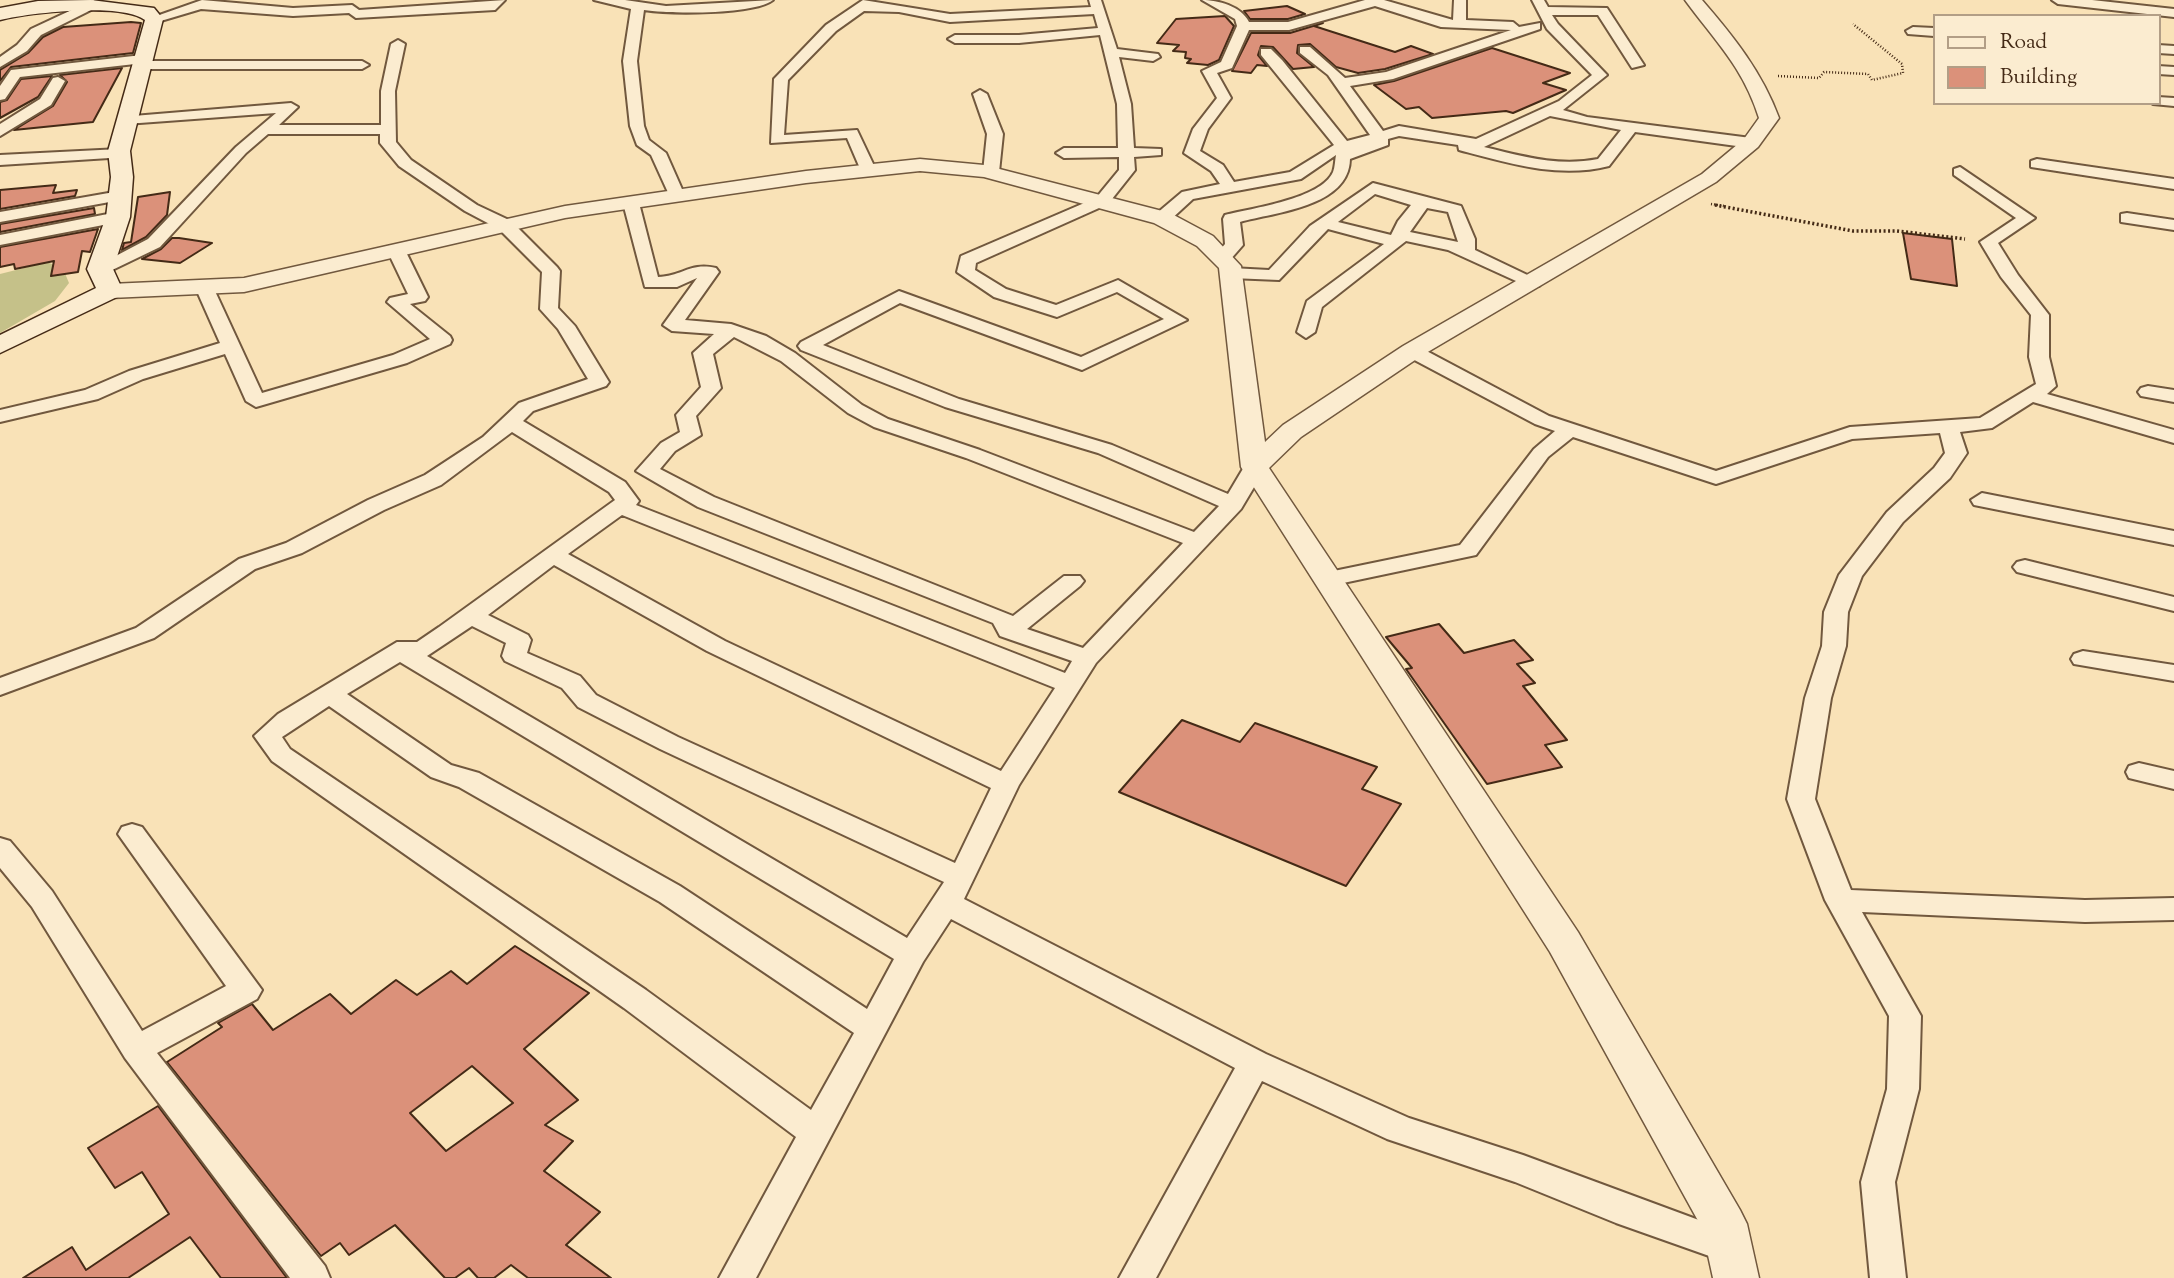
<!DOCTYPE html>
<style>
body{margin:0}
#map{position:relative;width:2174px;height:1278px;overflow:hidden;background:#f9e2b7;font-family:"Sorts Mill Goudy",serif}
canvas{display:block}
.legend{position:absolute;left:1933px;top:14px;width:228px;height:91px;box-sizing:border-box;background:#fbecd0;border:2px solid #b29e86;margin:0;padding:9px 12px;list-style:none;font-size:21px;color:#442a16}
.legend li{display:flex;align-items:center;gap:14px;height:35px}
.legend b{width:35px;border:2px solid #b29e86}
</style>
<div id="map">
<canvas width="2174" height="1278"></canvas>
<ul class="legend">
<li><b style="height:9px;background:#fbecd0"></b>Road</li>
<li><b style="height:19px;background:#db917a"></b>Building</li>
</ul>
</div>
<script>
const context = document.querySelector('canvas').getContext('2d');
context.lineJoin = 'round';
function fill(path, color) { context.fillStyle = color; context.fill(path, 'evenodd'); }
function trace(path, color, width, dash) { context.strokeStyle = color; context.lineWidth = width; context.lineCap = dash ? 'butt' : 'round'; context.setLineDash(dash || []); context.stroke(path); }
fill(new Path2D(`
 M48,262L64,271L69,283L55,301L0,333V274Z`), '#c5c189');
const building = new Path2D(`
 M1287,6L1305,14L1288,19H1250L1244,11Z
 M1225,16L1234,26L1219,60L1208,65L1187,63L1191,59L1185,58L1186,52L1173,51L1179,45L1157,43L1176,19Z
 M131,22L141,23L133,53L11,67L0,81V70L28,53L43,37L63,27Z
 M1323,23L1314,26L1395,52L1411,46L1433,54L1385,69L1358,73L1336,67L1310,44L1298,45L1297,53L1314,67L1293,69L1273,47L1261,46L1258,55L1267,66L1257,65L1251,73L1232,71L1251,33H1290Z
 M1492,48L1570,73L1543,83L1566,90L1513,113L1506,111L1432,118L1419,107L1406,109L1374,85L1394,81Z
 M122,68L93,122L14,130L53,106L67,82L60,75Z
 M52,76L38,97L0,118V102L7,100L21,79Z
 M56,185L53,193L77,190L75,196L0,209V190Z
 M170,192L167,215L146,237L122,250L124,243L131,242L138,197Z
 M94,208L95,214L0,232V224Z
 M98,229L90,252L82,251L78,272L51,276L54,261L15,269L14,264L0,267V247Z
 M1903,233L1952,239L1957,286L1911,279Z
 M172,238H179L212,243L180,263L142,259L161,249Z
 M1439,624L1464,653L1514,640L1533,660L1517,664L1535,683L1523,686L1567,740L1545,745L1562,767L1487,784L1406,669L1412,668L1386,637Z
 M1182,720L1240,742L1255,723L1377,767L1362,789L1401,804L1346,886L1119,792Z
 M515,946L589,993L524,1049L578,1100L545,1125L573,1141L544,1171L600,1212L566,1245L611,1278H528L511,1265L494,1278H478L469,1268L455,1278H445L395,1225L349,1255L340,1243L321,1256L167,1062L222,1027L218,1023L252,1004L273,1030L330,994L351,1014L396,980L417,995L451,971L467,984ZM472,1066L513,1103L446,1151L410,1113Z
 M158,1106L287,1278H221L190,1237L128,1278H23L72,1247L86,1270L169,1214L142,1172L115,1188L88,1148Z`);
fill(building, '#db917a');
trace(building, '#442a16', 2);
const minor = new Path2D(`
 M93,0L99,4L97,7L41,35L27,51L0,67V57L17,45L31,29Z
 M202,0L293,8L352,5L359,10L505,0L495,10L356,18L349,13L293,16L201,9L154,23L148,19Z
 M594,0H625L666,6L773,0C754,15 669,14 644,10L637,61L644,126L649,140L666,153L685,196L683,199H671L651,155L637,145L630,126L623,61L631,9Z
 M863,0L950,14L1091,7L1089,0H1101L1117,49L1158,54L1160,57L1153,61L1119,57L1131,104L1134,148L1161,149V155L1134,157L1135,170L1108,204L976,263L975,270L1006,289L1056,305L1118,280L1187,320L1082,370L900,303L823,345L959,399L1112,445L1228,494L1247,462L1255,461L1266,467L1241,509L1096,663L1019,785L964,899L1266,1054L1409,1118L1523,1155L1742,1236L1747,1247L1742,1258L1729,1263L1616,1223L1515,1182L1387,1139L1262,1081L1156,1278H1119L1235,1068L951,919L923,962L756,1278H719L796,1137L624,1008L272,761L254,736L278,714L397,642H417L439,627L615,500L609,492L512,432L441,485L384,510L302,553L255,569L154,638L0,695V678L136,628L239,559L286,543L368,500L425,475L483,437L519,403L588,379L558,329L540,309L542,272L499,229L465,211L399,166L380,143V134H268L246,153L160,247L106,273L100,274L91,269L148,239L236,147L276,113L126,124L121,123V117L291,103L298,107L279,125H381V91L391,44L398,40L405,44L395,91L396,142L411,160L477,205L511,221L557,267L560,271L558,308L575,326L609,382L606,386L533,411L523,421L625,482L639,501L636,505L1065,673L1072,661L1000,636L993,623L698,507L636,471L661,443L680,432L676,415L701,387L693,353L714,334L672,331L663,325L697,278L677,287H645L623,203L631,198L639,203L658,277C683,276 690,262 716,268L719,272L685,320L731,324L766,336L795,353L862,405L888,419L980,450L1194,532L1219,506L1098,453L945,407L801,350L798,346L801,342L899,291L1081,357L1164,319L1117,292L1057,317L994,297L957,272L961,256L1096,198L1119,170V157L1064,158L1056,153L1064,148H1118L1117,104L1100,35L1019,43H955L948,39L955,35H1019L1098,28L1094,14L950,22L899,12L864,11L836,31L788,80L784,135L857,130L876,170L874,173H862L847,138L771,143L774,79L826,25ZM734,337L781,361L848,413L874,427L966,458L1183,543L1083,648L1027,629L1080,586L1084,581L1080,576H1064L1013,616L714,497L660,469L675,451L701,435L696,416L721,388L713,354ZM622,515L1055,688L1001,771L725,641L568,554ZM554,565L707,651L991,788L955,863L678,737L596,695L580,676L527,653L531,640L528,635L488,615ZM472,626L506,643L502,656L505,661L562,688L578,707L660,749L944,882L907,938L427,656ZM400,662L894,959L867,1009L680,886L479,773L451,765L347,694ZM329,706L431,777L459,787L660,902L854,1033L811,1110L646,990L290,749L282,737Z
 M1202,0C1218,0 1241,6 1249,22H1288L1365,0H1384L1453,20L1454,0H1466V20L1513,22L1519,27L1540,23V29L1393,79L1350,86L1383,131L1399,126L1476,139L1559,101L1592,75L1547,29L1532,0H1544L1548,7L1607,8L1644,65L1632,68L1598,15H1552L1558,24L1607,75L1563,110L1587,117L1751,138L1759,143L1751,148L1635,132L1609,166C1558,179 1508,163 1459,150L1458,145L1399,136L1388,139V145L1350,159C1349,207 1275,212 1240,222L1243,245L1229,261H1217L1214,257L1225,244L1223,219L1225,215C1252,208 1321,199 1333,172C1335,167 1335,160 1336,155L1301,179L1193,199L1168,222H1156V214L1182,192L1220,184L1211,171L1184,153L1193,129L1217,98L1202,71L1221,62L1237,26L1235,19ZM1375,6L1441,27L1511,30L1386,72L1345,78L1310,47H1300V53L1328,75L1370,135L1347,141L1282,60L1271,49H1261V55L1334,145L1290,172L1234,182L1223,165L1200,151L1208,129L1231,98L1217,73L1232,68L1249,30H1289ZM1550,116L1621,130L1598,159C1558,167 1522,156 1484,147Z
 M2052,0H2092L2174,9V17L2058,4Z
 M1913,27L1934,28V36L1908,34L1906,31Z
 M2158,45L2174,46V54L2158,53Z
 M142,55L147,56L148,61H362L369,65L362,69H141L135,64L20,77L5,99L0,100V86L11,70Z
 M2158,66L2174,67V75L2158,74Z
 M58,77L65,81L51,105L0,136V124L40,99L53,78Z
 M980,90L987,94L1003,134L999,172L991,177L983,172L987,134L973,94Z
 M2158,97L2174,98V106L2153,104L2158,103Z
 M120,149L128,154L125,157L0,165V155Z
 M2037,159L2174,179V189L2031,167V161Z
 M1960,167L2035,218L1998,243L2018,275L2049,315V357L2056,386L2047,394L2174,430V443L2033,402L1992,428L1960,432L1967,453L1950,478L1903,522L1862,576L1848,612L1846,646L1831,698L1815,799L1851,890L2085,900L2174,898V920L2085,922L1862,912L1921,1016L1919,1089L1895,1182L1906,1278H1870L1861,1182L1887,1089L1889,1016L1825,900L1787,799L1805,698L1822,646L1824,612L1839,575L1887,512L1934,468L1945,453L1940,433L1852,439L1716,484L1573,437L1548,457L1476,555L1329,586L1321,584L1317,579L1321,574L1329,572L1460,545L1534,449L1555,431L1535,424L1405,355L1402,351L1405,347H1419L1549,416L1716,471L1850,427L1980,418L2036,384L2029,357L2031,315L2001,277L1980,242L2016,218L1954,175V169Z
 M1373,183L1461,206L1475,239V250L1542,282L1539,286H1527L1448,250L1406,241L1322,307L1315,332L1306,338L1297,332L1307,301L1384,244L1328,229L1279,280L1231,278L1222,273L1231,268L1269,270L1310,226ZM1375,194L1411,205L1398,221L1391,235L1338,222ZM1427,208L1448,212L1458,242L1410,232Z
 M120,191L128,196L126,199L0,222V212Z
 M118,212L126,217L124,221L0,245V235Z
 M2127,213L2174,220V230L2121,222V214Z
 M396,245L405,250L428,297L425,301L410,304L450,336L452,340L450,344L407,363L256,407L246,401L225,354L143,379L98,399L0,422V410L85,390L129,371L220,343L196,289L205,284L214,289L262,393L393,355L430,339L387,302L390,298L408,294L387,250Z
 M2148,386L2174,390V402L2141,396L2138,392L2141,388Z
 M1982,493L2174,531V545L1974,505L1971,500Z
 M2025,560L2174,597V611L2017,572L2013,567L2017,562Z
 M2083,651L2174,665V681L2074,664L2071,659L2074,654Z
 M2139,763L2174,771V789L2129,778L2126,772L2129,766Z
 M132,824L142,827L262,990L257,999L157,1053L325,1266L330,1278H290L125,1058L32,907L0,868V838L10,841L52,891L142,1031L226,986L118,834L122,827Z`);
const tertiary = new Path2D(`
 M1685,0H1702C1734,37 1762,72 1779,118L1758,147L1716,182L1421,356L1301,437L1269,468L1578,932L1740,1210L1747,1224L1759,1278H1713L1702,1228L1550,952L1241,467L1219,268L1197,246L1154,223L984,177L920,171L806,183L565,218L244,292L110,298L102,296L98,291L102,286L110,284L244,278L565,206L806,171L920,159L984,165L1170,213L1213,236L1241,266L1265,442L1283,425L1403,346L1702,174L1744,139L1759,118C1743,67 1715,41 1685,0Z`);
const secondary = new Path2D(`
 M91,0L154,8L163,19L130,151L133,177L130,217L113,269L123,291L119,296L0,353V335L96,288L87,269L106,217L111,177L108,151L145,20C121,2 29,13 0,20V8L38,1Z`);
trace(minor, '#71583e', 4);
trace(tertiary, '#71583e', 3);
trace(secondary, '#442a16', 3);
trace(new Path2D(`
 M1778,76L1819,78L1824,72L1868,74L1872,80L1903,73L1902,64L1853,24
 M1711,204L1724,206`), '#442a16', 2.5, [1, 2]);
trace(new Path2D(`
 M1715,205L1853,231H1897L1965,239`), '#442a16', 3.5, [2, 2.5]);
fill(minor, '#fbecd0');
fill(tertiary, '#fbecd0');
fill(secondary, '#fbecd0');
</script>
